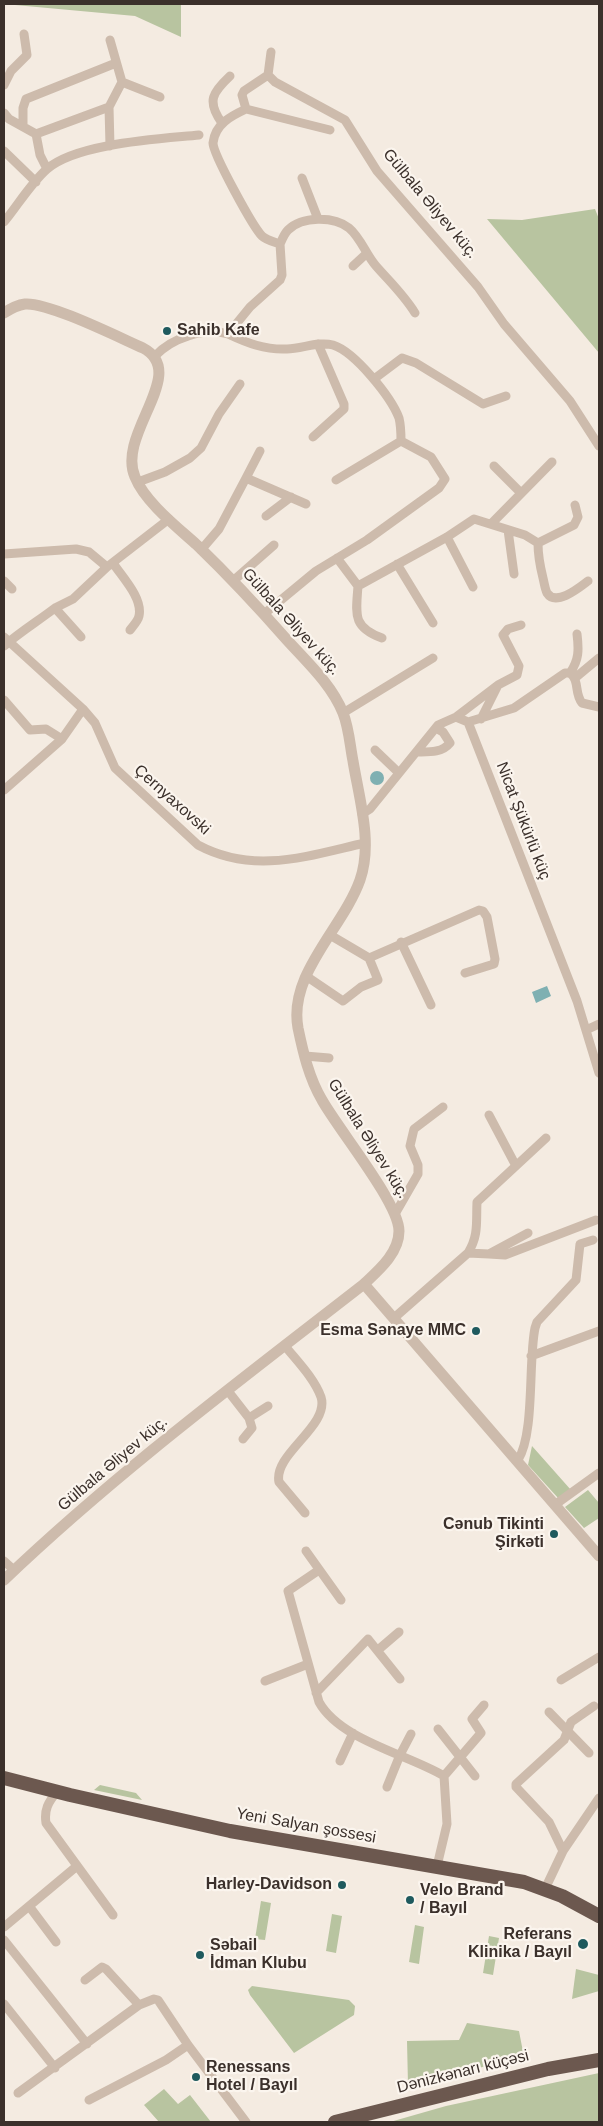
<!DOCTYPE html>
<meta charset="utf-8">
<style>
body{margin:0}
#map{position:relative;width:603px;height:2126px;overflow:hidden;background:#f4ebe1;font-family:Helvetica,sans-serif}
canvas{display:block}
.frame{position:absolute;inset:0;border:5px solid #3b302b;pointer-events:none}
</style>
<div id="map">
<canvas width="603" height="2126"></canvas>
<div class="frame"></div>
</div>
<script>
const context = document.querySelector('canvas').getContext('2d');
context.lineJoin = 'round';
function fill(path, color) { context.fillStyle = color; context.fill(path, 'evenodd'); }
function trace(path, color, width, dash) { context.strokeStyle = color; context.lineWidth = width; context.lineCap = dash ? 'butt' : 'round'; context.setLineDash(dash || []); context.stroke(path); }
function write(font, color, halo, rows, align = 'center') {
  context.font = font + ' Helvetica,sans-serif'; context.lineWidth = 4.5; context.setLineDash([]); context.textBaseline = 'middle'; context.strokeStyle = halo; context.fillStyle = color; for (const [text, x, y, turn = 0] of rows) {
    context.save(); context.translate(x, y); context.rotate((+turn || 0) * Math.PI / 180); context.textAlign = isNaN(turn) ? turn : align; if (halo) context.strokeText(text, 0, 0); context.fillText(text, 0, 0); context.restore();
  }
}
fill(new Path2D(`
 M4,4H181V37L135,16Z
 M595,209L599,219V353L487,219L522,220Z
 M532,1446L571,1490L559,1499L528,1465Z
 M588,1490L599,1503V1518L584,1528L565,1507Z
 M100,1785L136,1793L142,1800L94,1790Z
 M261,1901L271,1903L265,1940L255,1939Z
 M332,1914L342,1916L336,1953L326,1951Z
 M415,1925L424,1927L419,1964L409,1962Z
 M489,1936L499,1938L493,1975L483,1973Z
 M576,1969L599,1975V1991L572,1999Z
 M252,1986L349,2000L355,2006L354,2015L294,2053L250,1995L248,1990Z
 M467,2023L519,2031L524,2057L408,2085L407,2041L459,2040Z
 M599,2073V2122H390L446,2106Z
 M164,2089L178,2104L190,2095L211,2122H159L144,2105Z`), '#b8c4a0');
fill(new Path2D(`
 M370 778a7 7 0 1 1 14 0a7 7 0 1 1-14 0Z
 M547,986L551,996L536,1003L532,992Z`), '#7fb0b2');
trace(new Path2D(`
 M110,40L122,82
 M268,75L275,82L345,120L377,171L478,287L504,324L570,401L599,446
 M268,75L271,52
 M4,85L11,71L27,55L24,34
 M246,109L330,130
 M4,113L9,119L36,134L40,155L47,169
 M222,123C206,101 213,92 230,76
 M23,126V108L26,99L116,63
 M36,134L109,107
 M110,146L109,107L122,82L160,97
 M4,151L36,182
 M302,178L318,219
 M4,222C18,205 31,183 47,169C77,143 160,139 199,135
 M280,244C282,240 284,234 288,230C302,216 334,216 349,228C361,238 366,255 376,266C390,282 404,295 415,313
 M353,266L366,254
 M228,334C247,343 265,350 287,349C302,349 318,341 333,345C355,352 391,397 399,418C401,426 401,433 401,441L431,457L445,479L439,488L367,540L316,571L264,614
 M155,356C172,338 204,327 228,334L250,307L280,280L282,275L280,244C274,242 266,240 262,236C253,227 213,154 213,143C215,124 231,116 246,109L242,95L244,91L268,75
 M374,379L402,358L416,363L483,404L506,396
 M313,437L344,409V404L318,344
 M494,466L521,493
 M246,478L260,451
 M336,480L401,441
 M138,482L165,472L190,458L201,448L219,414L240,384
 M266,516L291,497
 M492,523L552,462
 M508,530L514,574
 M447,537L473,587
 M538,543L574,525L578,517L575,505
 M201,550L219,529L246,478L306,504
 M4,554L76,549L89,552L107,567
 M337,558L358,586C356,614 352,627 382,638
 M113,563C122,577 143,598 139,616C138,621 133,626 130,630
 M397,564L433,623
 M4,581L12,589
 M233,581L274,545
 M358,586L447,537L474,519L525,535L538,543C538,555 540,566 543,578C544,582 545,589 547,593C556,607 580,587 588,581
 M55,608L73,599L107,567L169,519
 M4,637L83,709L95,723L115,768L198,845C254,875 307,856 365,843
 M4,646C20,632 38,621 55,608L81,637
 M570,673C579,660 579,650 577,634
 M575,678L599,658
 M4,700L30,730L46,729L62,739
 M343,713L433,658
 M456,717L498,685L517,675L519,666L503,635L508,629L521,625
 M481,719L497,687
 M468,722L514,708L565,673H570C580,681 574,693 582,703L599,707
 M375,750L399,773
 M417,752C429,752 442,753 450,743L443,732L436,728
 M4,790L62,739L83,709
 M362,814L370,809L438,725L456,717L468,722L577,1001L599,1073
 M330,935L369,958L479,910L483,911L487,917L495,959L494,964L465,973
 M401,942L431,1005
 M306,976L343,1001L361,987L378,980L369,958
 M586,1030L599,1024
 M305,1056L329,1058
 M489,1115L516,1166
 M395,1214L418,1174V1165L410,1146L414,1129L443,1107
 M468,1253L489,1254L528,1233
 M489,1254L505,1255L596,1220
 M394,1318L468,1253C479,1235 476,1222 477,1202L546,1138
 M285,1346C297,1361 314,1378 321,1397C330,1426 273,1454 279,1482L305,1513
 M531,1356L599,1331
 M228,1391L249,1418L252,1428L243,1439
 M249,1418L268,1406
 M518,1460C535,1433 528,1362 535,1328L537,1322L576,1280L580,1244L593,1240
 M556,1504L599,1473
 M306,1551L341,1600
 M4,1561L14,1570
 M319,1570L288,1591L319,1702C340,1740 407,1754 444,1776L447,1824L437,1866
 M378,1650L399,1632
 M561,1680L599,1657
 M265,1681L308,1664
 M316,1693L368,1639L400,1679
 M549,1712L589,1753
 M438,1729L475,1776
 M340,1761L353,1733
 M444,1776L481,1733L472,1719L484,1705
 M387,1787L400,1755L411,1734
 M57,1792C48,1802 44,1810 46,1823L113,1915
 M563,1851L549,1822L516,1787V1784L564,1740L571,1722L594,1706
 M545,1889L563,1851L599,1798
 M29,1906L56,1942
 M4,1927L77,1866
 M4,1940L87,2044
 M85,1980L102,1967L106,1969L139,2005
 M4,2004L55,2068
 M18,2093L139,2005L154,1999L158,2000L188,2045L246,2122
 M89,2100L166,2060L188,2045`), '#cdbbac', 9);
trace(new Path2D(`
 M4,313C10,309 17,305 25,304C48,302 118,337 143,348C190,373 116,434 135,477C145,502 177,527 197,545C228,575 258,607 287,640C307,662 332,685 343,713C349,728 350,746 353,761C359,798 373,843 360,880C343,928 288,974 298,1028C303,1052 309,1078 322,1100C338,1129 399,1203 399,1231C399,1253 379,1270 364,1284C242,1379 116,1473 4,1580
 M364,1284L599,1556`), '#cdbbac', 11);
trace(new Path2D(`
 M4,1778L70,1795L230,1831L524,1882L562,1896L599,1916
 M335,2122L548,2069L599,2060`), '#6c584f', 14);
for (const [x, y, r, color] of [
 [167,331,5,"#1f5a5e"],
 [476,1331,5,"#1f5a5e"],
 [554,1534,5,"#1f5a5e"],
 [342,1885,5,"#1f5a5e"],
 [410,1900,5,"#1f5a5e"],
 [583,1944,6,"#1f5a5e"],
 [200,1955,5,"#1f5a5e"],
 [196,2077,5,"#1f5a5e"]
]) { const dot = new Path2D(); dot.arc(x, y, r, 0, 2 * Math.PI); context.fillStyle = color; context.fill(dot); trace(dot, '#fbf5ee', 2); }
write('16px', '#3b302b', '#fbf5ee', [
 ["Gülbala Əliyev küç.",430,204,50],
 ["Gülbala Əliyev küç.",291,622,48],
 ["Çernyaxovski",172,800,42],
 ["Nicat Şükürlü küç",523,821,69],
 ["Gülbala Əliyev küç.",368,1139,58],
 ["Gülbala Əliyev küç.",113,1464,-40],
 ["Yeni Salyan şossesi",306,1826,10],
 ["Dənizkənarı küçəsi",463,2072,-14]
]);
write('bold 16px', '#3b302b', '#fbf5ee', [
 ["Sahib Kafe",177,331],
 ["Esma Sənaye MMC",466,1331,"right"],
 ["Cənub Tikinti",544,1525,"right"],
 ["Şirkəti",544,1543,"right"],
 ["Harley-Davidson",332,1885,"right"],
 ["Velo Brand",420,1891],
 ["/ Bayıl",420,1909],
 ["Referans",572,1935,"right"],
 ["Klinika / Bayıl",572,1953,"right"],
 ["Səbail",210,1946],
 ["İdman Klubu",210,1964],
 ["Renessans",206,2068],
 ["Hotel / Bayıl",206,2086]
], 'left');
</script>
